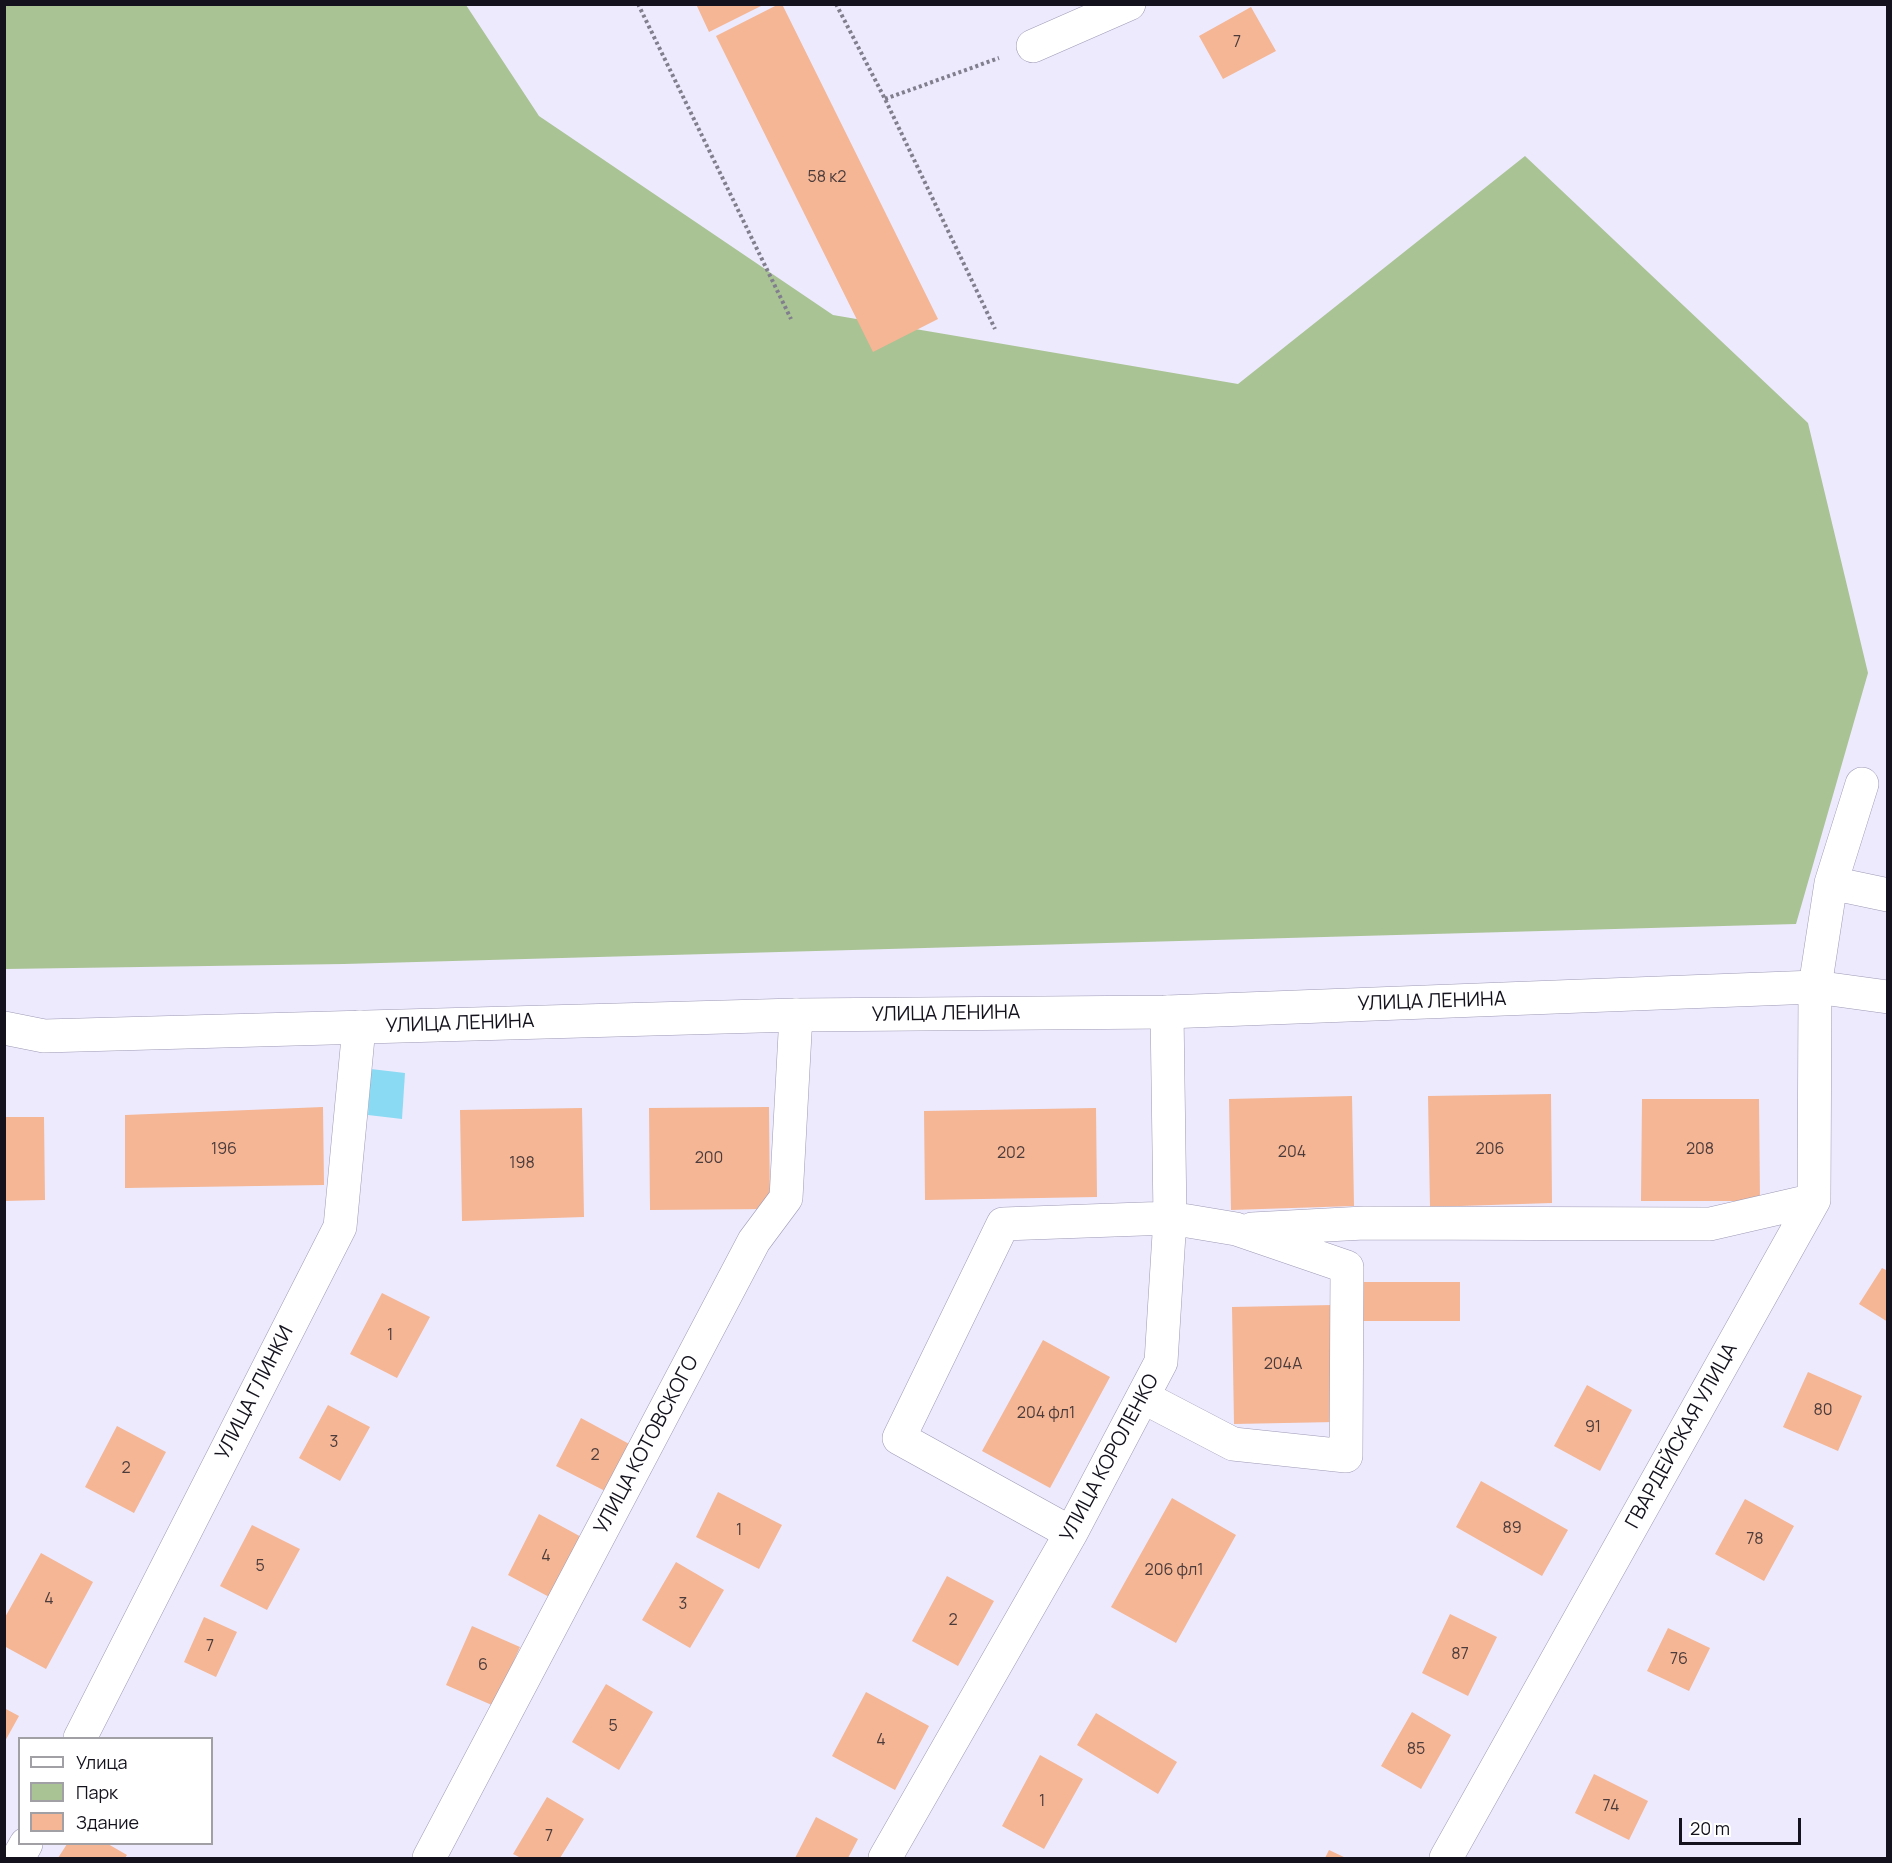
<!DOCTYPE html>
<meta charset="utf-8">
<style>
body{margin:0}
#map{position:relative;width:1892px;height:1863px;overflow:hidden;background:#edeafd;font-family:Manrope,sans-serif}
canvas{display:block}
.frame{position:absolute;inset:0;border:6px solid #14121d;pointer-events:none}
.legend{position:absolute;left:18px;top:1737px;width:195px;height:108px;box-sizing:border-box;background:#fff;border:2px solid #a1a0a5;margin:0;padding:8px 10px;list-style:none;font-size:18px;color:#14121d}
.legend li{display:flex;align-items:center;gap:12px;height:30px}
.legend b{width:30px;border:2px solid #a1a0a5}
.scale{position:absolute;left:1679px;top:1818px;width:122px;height:27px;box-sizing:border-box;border:3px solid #14121d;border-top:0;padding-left:8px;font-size:18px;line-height:21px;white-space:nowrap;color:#14121d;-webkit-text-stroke:4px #fff;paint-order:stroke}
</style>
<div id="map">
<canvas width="1892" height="1863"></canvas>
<div class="frame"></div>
<ul class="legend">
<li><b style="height:8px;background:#fff"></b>Улица</li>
<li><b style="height:16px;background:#a9c394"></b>Парк</li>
<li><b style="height:16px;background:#f4b695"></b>Здание</li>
</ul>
<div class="scale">20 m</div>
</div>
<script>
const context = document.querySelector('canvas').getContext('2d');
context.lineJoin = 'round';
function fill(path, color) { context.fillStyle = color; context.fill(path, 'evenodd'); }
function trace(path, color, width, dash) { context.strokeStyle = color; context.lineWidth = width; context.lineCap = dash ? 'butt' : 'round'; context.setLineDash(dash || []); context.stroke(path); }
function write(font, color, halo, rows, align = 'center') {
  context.font = font + ' Manrope,sans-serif'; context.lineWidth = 4.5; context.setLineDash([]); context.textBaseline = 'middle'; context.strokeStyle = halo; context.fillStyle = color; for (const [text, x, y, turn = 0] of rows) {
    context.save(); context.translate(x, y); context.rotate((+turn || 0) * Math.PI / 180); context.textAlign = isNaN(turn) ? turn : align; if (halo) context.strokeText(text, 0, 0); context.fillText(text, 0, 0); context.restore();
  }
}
fill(new Path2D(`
 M4,5H466L539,116L833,315L1238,384L1525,156L1808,423L1868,673L1796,924L344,964L5,969Z`), '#a9c394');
fill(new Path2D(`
 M371,1069L405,1073L402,1119L368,1115Z`), '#8bdaf4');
fill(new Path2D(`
 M696,4H765L709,32Z
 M779,4H782L938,319L873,352L716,36Z
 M1251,7L1276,51L1223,79L1199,36Z
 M1551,1094L1552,1203L1430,1207L1428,1096Z
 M1352,1096L1354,1206L1231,1210L1229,1099Z
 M1642,1099H1759L1760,1201H1641Z
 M323,1107L324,1185L125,1188V1115Z
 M769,1107L770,1209L650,1210L649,1108Z
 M582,1108L584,1217L462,1221L460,1110Z
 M1096,1108L1097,1197L925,1200L924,1111Z
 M4,1117H44L45,1200L4,1201Z
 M1882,1268L1888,1271V1322L1859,1304Z
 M1362,1282H1460V1321H1363Z
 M382,1293L430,1317L397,1378L350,1354Z
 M1333,1305L1335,1422L1234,1424L1232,1307Z
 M1043,1340L1110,1377L1050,1488L982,1451Z
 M1808,1372L1862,1396L1838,1451L1783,1427Z
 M1587,1385L1632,1410L1600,1471L1554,1446Z
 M328,1405L370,1427L340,1481L299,1458Z
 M581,1418L633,1446L609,1493L556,1466Z
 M117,1426L166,1452L134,1513L85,1487Z
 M1481,1481L1568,1530L1542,1576L1456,1527Z
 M718,1492L782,1525L759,1569L696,1537Z
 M1172,1498L1236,1535L1176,1643L1111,1607Z
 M1745,1499L1794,1526L1764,1581L1715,1554Z
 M539,1514L585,1539L553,1599L508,1575Z
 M252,1525L300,1549L267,1610L220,1586Z
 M41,1553L93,1582L46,1669L4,1646V1619Z
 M676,1562L724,1590L690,1648L642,1620Z
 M947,1576L994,1601L958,1666L912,1641Z
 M1450,1614L1497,1637L1468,1696L1422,1673Z
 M204,1617L237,1632L216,1677L184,1662Z
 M472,1626L520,1647L494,1706L446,1685Z
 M1668,1628L1710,1648L1689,1691L1647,1671Z
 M606,1684L653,1712L619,1770L572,1742Z
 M866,1692L929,1726L895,1790L832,1756Z
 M4,1708L19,1716L4,1743Z
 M1412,1712L1451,1735L1421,1789L1381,1766Z
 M1096,1713L1177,1762L1158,1794L1077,1745Z
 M1040,1755L1083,1779L1044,1849L1002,1826Z
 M1594,1774L1648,1801L1629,1840L1575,1813Z
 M547,1797L584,1819L560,1858H521L513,1854Z
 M816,1817L858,1839L848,1858H795Z
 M67,1844H108L127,1855L125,1858H58Z
 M1329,1850L1346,1858H1325Z`), '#f4b695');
const minor = new Path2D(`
 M1033,46L1129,4
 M1831,883L1888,895
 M1252,1229L1364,1223L1710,1224L1814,1200
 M1071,1533L899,1438L1003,1224L1170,1218L1236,1229L1347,1267L1346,1456L1233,1444L1143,1397
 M80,1738L340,1227L359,1027
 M18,1858L26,1844
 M429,1858L754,1241L786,1198L796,1015
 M885,1858L1071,1533L1161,1362L1170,1218L1167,1012
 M1446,1858L1814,1200L1815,987L1831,883L1862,784`);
const major = new Path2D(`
 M4,1028L44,1036L796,1015L1167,1012L1815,987L1888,997`);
trace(minor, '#9d99b5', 34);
trace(major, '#9d99b5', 34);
trace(new Path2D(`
 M638,4L791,319
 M836,4L885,99L995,329
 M885,99L999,58`), '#817e8e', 4, [3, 3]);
trace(minor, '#fff', 33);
trace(major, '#fff', 33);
write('16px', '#4c3b3b', null, [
 ["7",1237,43],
 ["58 к2",827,178],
 ["196",224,1150],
 ["206",1490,1150],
 ["208",1700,1150],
 ["204",1292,1153],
 ["202",1011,1154],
 ["200",709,1159],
 ["198",522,1164],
 ["1",390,1336],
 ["204А",1283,1365],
 ["80",1823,1411],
 ["204 фл1",1046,1414],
 ["91",1593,1428],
 ["3",334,1443],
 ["2",595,1456],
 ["2",126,1469],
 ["89",1512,1529],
 ["1",739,1531],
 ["78",1755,1540],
 ["4",546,1557],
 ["5",260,1567],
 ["206 фл1",1174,1571],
 ["4",49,1600],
 ["3",683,1605],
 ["2",953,1621],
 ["7",210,1647],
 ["87",1460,1655],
 ["76",1679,1660],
 ["6",483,1666],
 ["5",613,1727],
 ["4",881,1741],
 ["85",1416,1750],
 ["1",1042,1802],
 ["74",1611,1807],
 ["7",549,1837]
]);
write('20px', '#14121d', '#fff', [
 ["УЛИЦА ЛЕНИНА",1432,1002,-2],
 ["УЛИЦА ЛЕНИНА",946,1014,-1],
 ["УЛИЦА ЛЕНИНА",460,1024,-2],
 ["УЛИЦА ГЛИНКИ",255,1393,-63],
 ["ГВАРДЕЙСКАЯ УЛИЦА",1682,1436,-61],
 ["УЛИЦА КОТОВСКОГО",647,1445,-62],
 ["УЛИЦА КОРОЛЕНКО",1110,1458,-62]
]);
</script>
